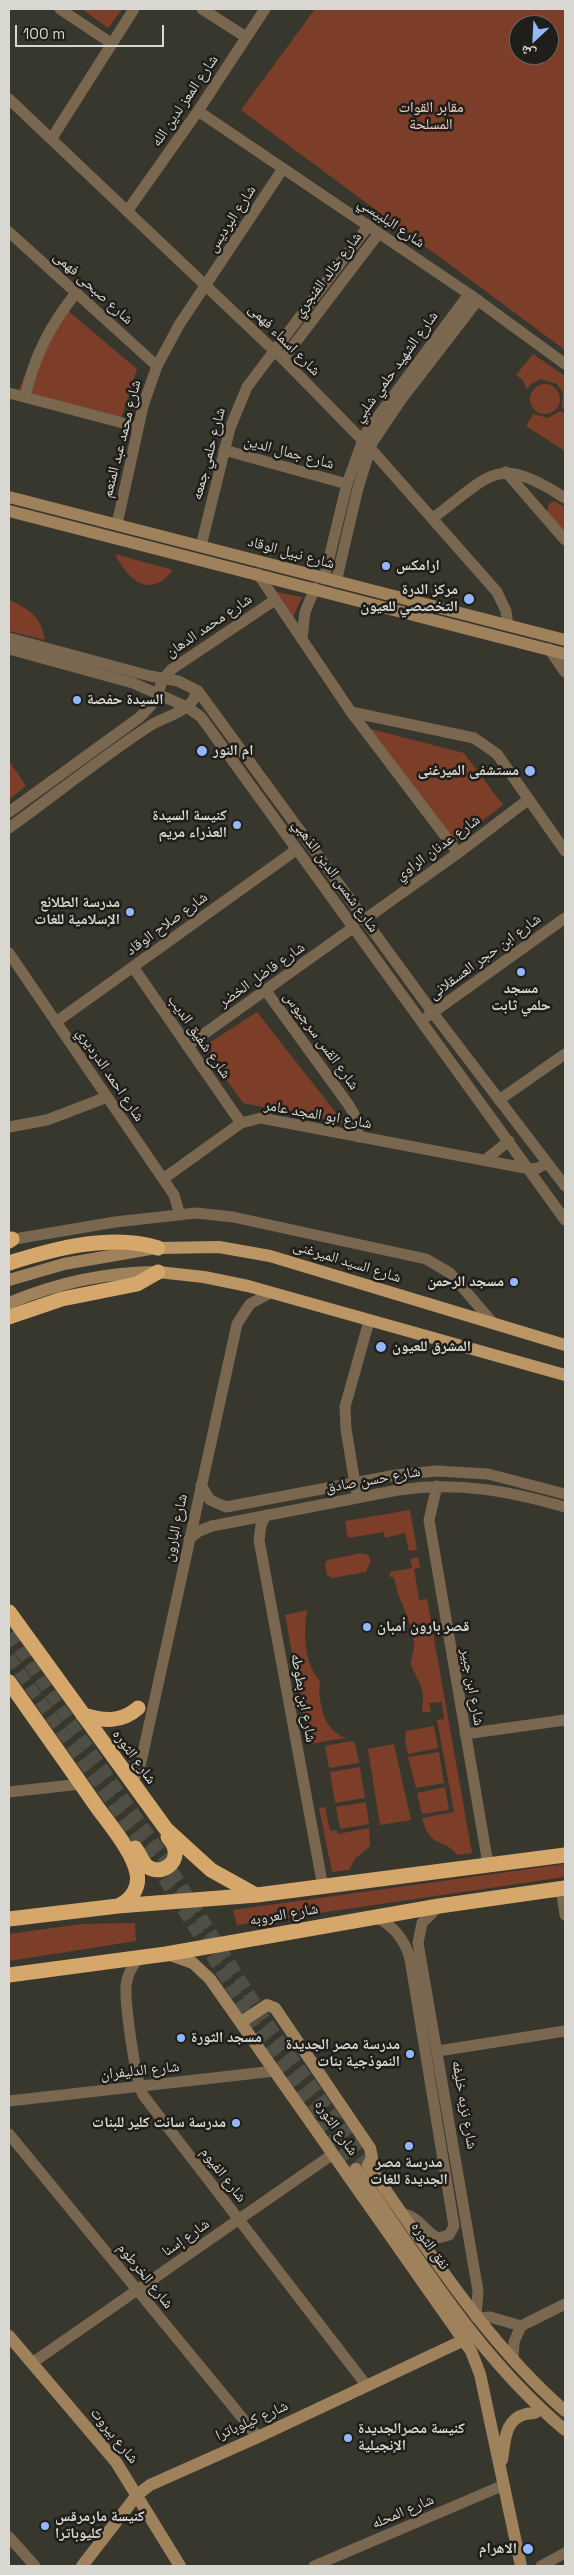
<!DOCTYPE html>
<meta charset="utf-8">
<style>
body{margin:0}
#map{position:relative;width:574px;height:2575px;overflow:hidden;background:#38372e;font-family:"Space Grotesk","Noto Naskh Arabic",sans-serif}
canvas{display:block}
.frame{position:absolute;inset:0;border:10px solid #d8d7d1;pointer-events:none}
.north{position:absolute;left:509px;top:15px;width:50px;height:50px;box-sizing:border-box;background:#1f1e1a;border:1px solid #696863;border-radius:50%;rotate:205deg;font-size:14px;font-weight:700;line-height:20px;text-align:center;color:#d8d7d1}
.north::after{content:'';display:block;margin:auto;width:18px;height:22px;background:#93b7fd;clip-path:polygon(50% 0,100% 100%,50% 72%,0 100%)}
.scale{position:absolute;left:15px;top:25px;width:149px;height:22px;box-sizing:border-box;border:2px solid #d8d7d1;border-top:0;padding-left:6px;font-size:15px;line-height:18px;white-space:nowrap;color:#d8d7d1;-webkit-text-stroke:4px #1f1e1a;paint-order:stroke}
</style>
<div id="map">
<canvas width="574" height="2575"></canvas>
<div class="frame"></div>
<div class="north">ش</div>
<div class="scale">100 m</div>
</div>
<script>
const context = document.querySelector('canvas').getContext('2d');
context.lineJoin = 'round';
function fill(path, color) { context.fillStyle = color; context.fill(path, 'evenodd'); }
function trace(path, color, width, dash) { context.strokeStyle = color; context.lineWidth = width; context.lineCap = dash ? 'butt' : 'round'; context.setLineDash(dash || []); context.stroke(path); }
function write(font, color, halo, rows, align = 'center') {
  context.font = font + ' "Space Grotesk","Noto Naskh Arabic",sans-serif'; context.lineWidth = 5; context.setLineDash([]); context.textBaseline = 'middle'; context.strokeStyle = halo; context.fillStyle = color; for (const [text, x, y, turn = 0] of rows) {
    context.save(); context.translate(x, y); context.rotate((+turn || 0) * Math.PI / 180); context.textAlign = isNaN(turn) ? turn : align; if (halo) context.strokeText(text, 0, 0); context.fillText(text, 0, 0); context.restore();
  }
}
fill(new Path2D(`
 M82,9H122L108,28Z
 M315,9H565V350L241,110ZM519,25H549V55H519Z
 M60,304L137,369L121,419L19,390L36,348Z
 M533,354L565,376V410L562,408L563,393L557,384L541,379L531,384L527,390L523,380L516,375Z
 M530 399a15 15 0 1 1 30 0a15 15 0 1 1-30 0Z
 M560,411L565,414V451L526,426L533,414L548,418Z
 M554,501L565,507V536L547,511L549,504Z
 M115,554L173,570C150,600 128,580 115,554Z
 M277,592L302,597L293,617Z
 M9,600C30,609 41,617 45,640L9,631Z
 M367,728L464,753L503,805L455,842Z
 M9,761L26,786L9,800Z
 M257,1012L344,1123L243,1103L203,1047Z
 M410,1510L417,1550L409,1551L405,1533L385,1538L384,1532L348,1538L345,1521Z
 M362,1553L368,1555L371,1561L366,1572L332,1578L327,1575L325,1564L327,1560Z
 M418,1557L420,1568L414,1569L419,1600L427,1599L472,1853L457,1855C443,1836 430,1850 422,1818L454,1812L437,1720L444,1719L442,1702L429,1703L431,1712H422C426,1687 419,1685 411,1665C410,1660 415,1649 414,1643C411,1618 398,1601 394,1577H390V1572L412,1568L410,1559Z
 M307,1610C304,1629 304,1649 311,1667C313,1672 317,1676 319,1680C321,1684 319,1688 319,1692C322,1713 325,1730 346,1738L309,1744L285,1615Z
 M434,1726L438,1748L408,1754L405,1740L406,1731Z
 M351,1741L355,1743L359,1763L329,1768L325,1746Z
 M394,1744L411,1820L380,1825L368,1749Z
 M439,1752L444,1783L416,1788L408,1757Z
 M360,1767L365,1798L335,1803L330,1772Z
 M445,1787L449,1810L422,1814L417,1793Z
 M366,1802L369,1824L340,1829L336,1807Z
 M325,1807L330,1831L337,1830L338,1834L369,1828L370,1846L355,1859L349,1870L332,1872L319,1808Z
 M565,1864V1877L237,1925L233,1910Z
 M135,1923L136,1941L9,1961V1934L82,1924Z`), '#7c3e28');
trace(new Path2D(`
 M9,1634L160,1851L266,2021L368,2165
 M9,1657L151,1858L256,2027L356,2169`), '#504f46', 12, [12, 6]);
trace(new Path2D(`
 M60,9L111,43
 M202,9L246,37
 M9,99L283,359L370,448L497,592L506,611L508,625
 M198,111L469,294L565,364
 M52,138L134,9
 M128,210L198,111L265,9
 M9,232L157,366
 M283,359L379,233
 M9,393L138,427
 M25,397C34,357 50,325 76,293
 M224,450L347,484
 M506,472L565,540
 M433,518C492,474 496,454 565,498
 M117,524L143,406L157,366L179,325L282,170
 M201,546L230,428L247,387L369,225
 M258,574L351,712L458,853
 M324,579L347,484L365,434L469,294
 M336,582L358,488L372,443L401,400L478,300
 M9,638L150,676L178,681L198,691L433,1013L565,1186
 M302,638L305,612L315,588
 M9,649L133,683L187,707L201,717L565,1220
 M549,649L565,672
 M351,712L474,738L497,754L565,851
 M9,812L140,717L155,701L163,679L172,669L275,600
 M9,828C56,794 102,757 151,725C166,716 196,710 196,690
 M364,920L458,853L529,799
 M9,953L174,1195L180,1215
 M133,967L241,1123
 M266,991L348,1104L354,1114L359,1137
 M428,1016L565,918
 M56,1022L296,850
 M187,1046L354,927
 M499,1100L565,1054
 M9,1127L47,1120L107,1097
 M485,1160L509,1141
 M163,1179L241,1123L261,1118L530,1169L538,1168L547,1163
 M9,1240L115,1222L196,1213L233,1217L426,1259L450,1273L493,1323
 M201,1485L210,1500L226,1507L396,1475L437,1471L488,1474L565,1494
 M437,1486L429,1520L488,1864
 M356,1490L346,1429L345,1407L369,1321
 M266,1515L261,1525L259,1540L323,1887
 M189,1539L199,1531L212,1526L398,1490C457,1481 509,1491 565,1507
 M465,1734L565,1720
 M131,1783L139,1771L237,1324L250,1304L270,1293
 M9,1792L81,1784
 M561,1889L565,1915
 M439,1906L422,1923L418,1943L478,2291L476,2317
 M375,1917C393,1925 405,1940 410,1959L454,2226L449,2235L438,2238C425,2232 418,2215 402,2214
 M139,1958C132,1966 127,1975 126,1986C125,2005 135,2078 143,2095L367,2386
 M438,2051L565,2031
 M9,2101L275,2071
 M9,2134L258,2437
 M477,2318L490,2317L521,2326
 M513,2360L514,2342L521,2326L565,2304
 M32,2363L333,2154
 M9,2537L35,2566
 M314,2566L504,2485
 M541,2566L565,2553`), '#7a674f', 11);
trace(new Path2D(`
 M9,497L565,640
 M9,511L565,654
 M9,1280L64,1264L150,1249
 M9,1303C57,1283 107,1272 158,1272
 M168,1954L193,1963L210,1979L471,2351L480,2374L521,2566
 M241,2022L267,2005L275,2008L370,2148L372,2158L368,2165C429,2251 485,2341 565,2411
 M356,2169C420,2260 479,2358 565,2430
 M9,2336L116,2462L180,2566
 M502,2460C505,2442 504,2419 526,2414C533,2413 536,2414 540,2408
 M82,2566L137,2495L150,2485L258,2437L464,2340`), '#9f815b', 12);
trace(new Path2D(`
 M158,1248L219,1247L270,1256L565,1345
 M158,1272L204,1277L248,1286L565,1375`), '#bc9564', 12);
trace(new Path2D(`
 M9,1241L12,1239
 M9,1263C53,1249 111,1233 158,1248
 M9,1317L62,1299L137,1284L158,1272
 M9,1612L166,1829L211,1870L256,1895
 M9,1682C38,1723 68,1765 97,1807C110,1825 133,1852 137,1873C140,1888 131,1900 118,1906
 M83,1715C104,1721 121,1723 138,1708
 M135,1848C140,1854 142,1863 148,1867C160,1875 177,1865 175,1851C175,1845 171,1841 168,1837
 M9,1919L118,1906L257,1895L565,1855
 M9,1975L166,1954L439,1906L565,1888`), '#d6a76b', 15);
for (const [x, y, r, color] of [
 [386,566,5,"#93b7fd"],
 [469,599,6,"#93b7fd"],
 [77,700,5,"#93b7fd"],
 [202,751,6,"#93b7fd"],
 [530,771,6,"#93b7fd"],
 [237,825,5,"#93b7fd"],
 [130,912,5,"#93b7fd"],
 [521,972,5,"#93b7fd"],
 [514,1282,5,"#93b7fd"],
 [381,1347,6,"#93b7fd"],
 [367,1627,5,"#93b7fd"],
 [181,2038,5,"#93b7fd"],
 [410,2054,5,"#93b7fd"],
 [236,2123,5,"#93b7fd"],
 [409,2146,5,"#93b7fd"],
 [348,2438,5,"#93b7fd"],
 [45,2526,5,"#93b7fd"],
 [528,2549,6,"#93b7fd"]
]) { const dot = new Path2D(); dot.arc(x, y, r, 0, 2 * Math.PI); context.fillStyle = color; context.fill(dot); trace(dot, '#1f1e1a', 2); }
write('15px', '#d8d7d1', '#1f1e1a', [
 ["شارع المعز لدين الله",185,101,-56],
 ["شارع البرديس",232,219,-57],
 ["شارع البلبيسي",391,223,34],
 ["شارع خالد الفنجري",328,275,-53],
 ["شارع صبحى فهمى",93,288,42],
 ["شارع اسماء فهمى",284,340,45],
 ["شارع الشهيد حلمي شلبي",396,367,-54],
 ["شارع محمد عبد المنعم",122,439,-76],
 ["شارع جمال الدين",289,453,15],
 ["شارع حلمي جمعه",209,454,-75],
 ["شارع نبيل الوقاد",291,553,15],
 ["شارع محمد الدهان",209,626,-34],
 ["شارع عدنان الراوي",438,848,-36],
 ["شارع شمس الدين الذهبي",335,876,54],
 ["شارع صلاح الوقاد",167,924,-36],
 ["شارع ابن حجر العسقلانى",485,957,-36],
 ["شارع فاضل الخضر",262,975,-35],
 ["شارع شفيق الديب",199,1037,55],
 ["شارع القس سرجيوس",321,1041,54],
 ["شارع احمد الدرديري",110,1075,56],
 ["شارع ابو المجد عامر",318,1115,10],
 ["شارع السيد الميرغنى",347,1262,17],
 ["شارع حسن صادق",373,1480,-10],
 ["شارع البارون",176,1528,-78],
 ["شارع ابن جبير",472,1687,80],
 ["شارع ابن بطوطه",303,1698,80],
 ["شارع الثوره",134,1757,54],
 ["شارع العروبه",284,1915,-10],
 ["شارع الدليفران",140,2071,-6],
 ["شارع نزيه خليفه",464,2105,80],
 ["شارع الثوره",336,2128,55],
 ["شارع الفيوم",223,2175,52],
 ["شارع إسنا",186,2238,-35],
 ["نفق الثوره",430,2246,55],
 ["شارع الخرطوم",145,2276,51],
 ["شارع كيلوباترا",252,2421,-24],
 ["شارع بيروت",114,2436,51],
 ["شارع المحله",403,2512,-23]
]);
write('15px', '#f7cfc0', '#1f1e1a', [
 ["مقابر القوات",431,108],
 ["المسلحة",431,125]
]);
write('bold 15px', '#d8d7d1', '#1f1e1a', [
 ["ارامكس",396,566],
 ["مركز الدرة",458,590,"right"],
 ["التخصصي للعيون",458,607,"right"],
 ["السيدة حفصة",87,700],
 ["ام النور",213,751],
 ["مستشفى الميرغنى",519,771,"right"],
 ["كنيسة السيدة",227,816,"right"],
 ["العذراء مريم",227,833,"right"],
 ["مدرسة الطلائع",120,903,"right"],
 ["الإسلامية للغات",120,920,"right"],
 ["مسجد",521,989,"center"],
 ["حلمي ثابت",521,1006,"center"],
 ["مسجد الرحمن",504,1282,"right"],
 ["المشرق للعيون",392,1347],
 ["قصر بارون أمبان",377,1627],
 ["مسجد الثورة",191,2038],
 ["مدرسة مصر الجديدة",400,2045,"right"],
 ["النموذجية بنات",400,2062,"right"],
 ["مدرسة سانت كلير للبنات",226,2123,"right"],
 ["مدرسة مصر",409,2163,"center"],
 ["الجديدة للغات",409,2180,"center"],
 ["كنيسة مصرالجديدة",358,2429],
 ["الإنجيلية",358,2446],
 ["كنيسة مارمرقس",55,2517],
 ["كليوباترا",55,2534],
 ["الاهرام",517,2549,"right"]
], 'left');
</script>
